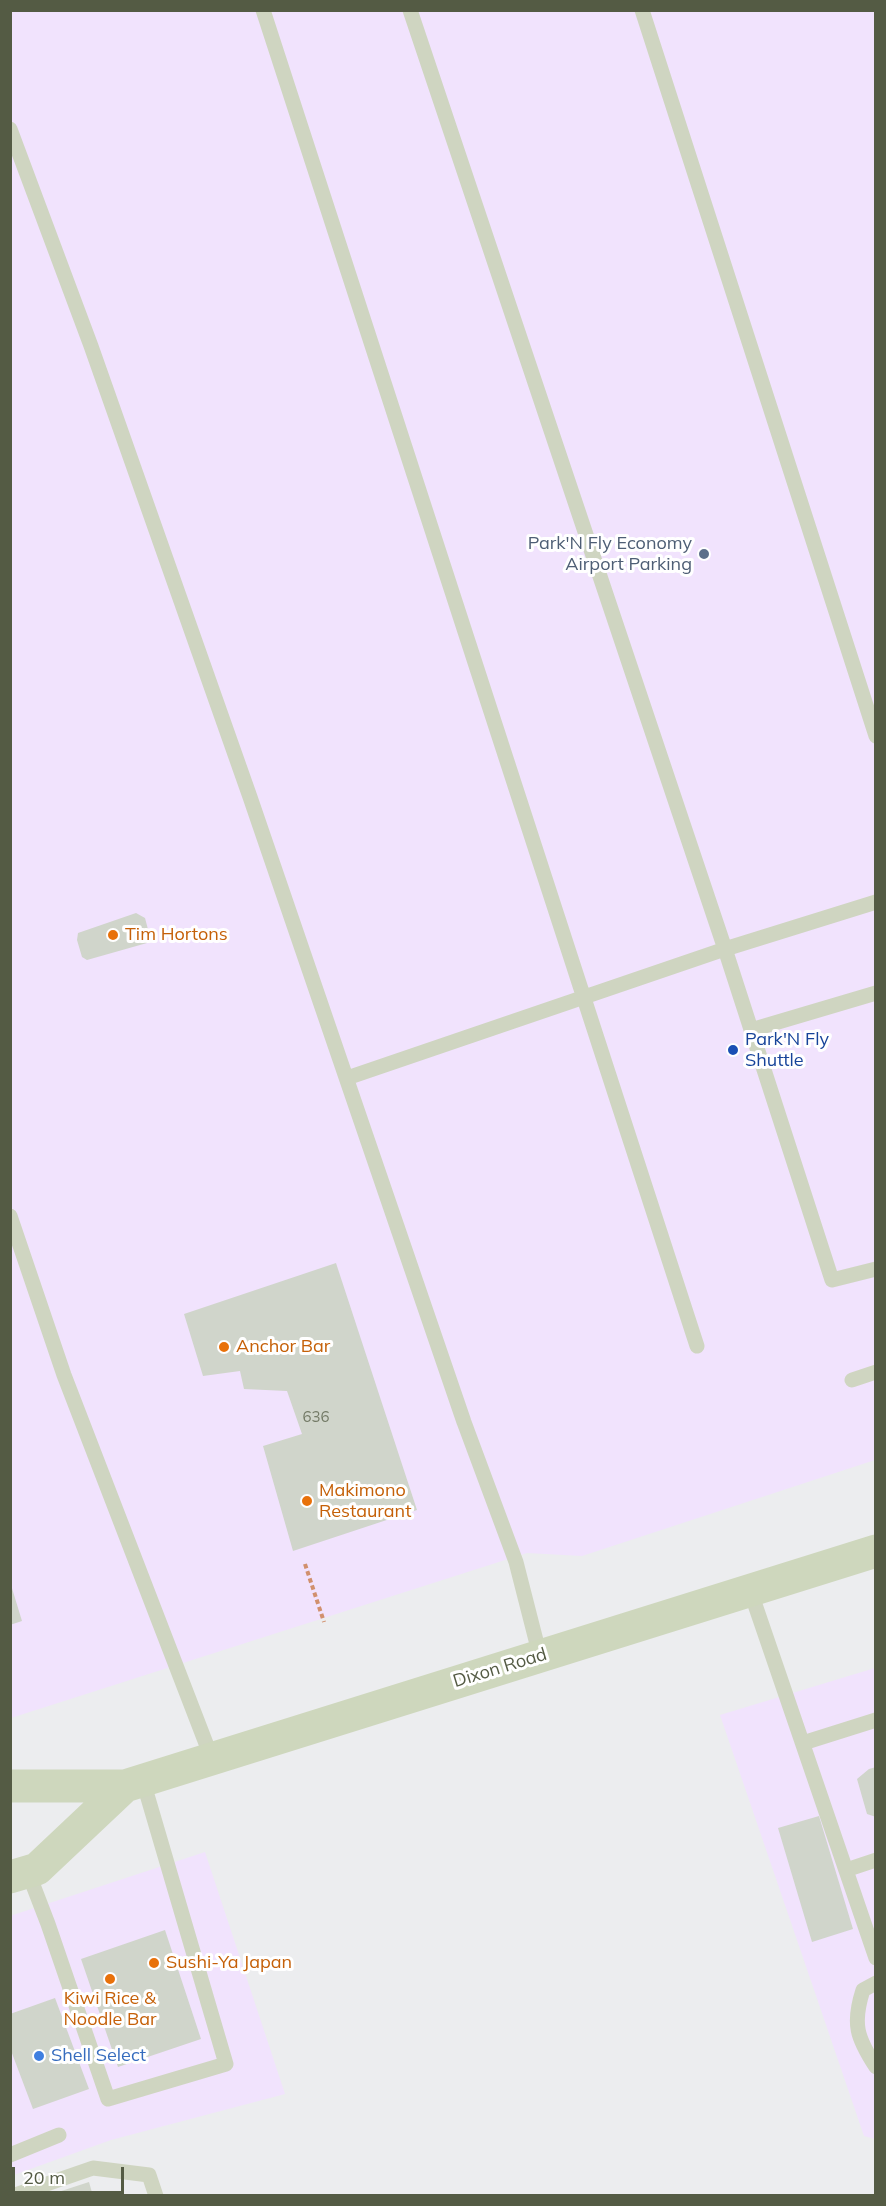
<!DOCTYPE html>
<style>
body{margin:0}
#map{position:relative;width:886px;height:2206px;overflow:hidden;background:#ecedef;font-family:Mulish,sans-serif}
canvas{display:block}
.frame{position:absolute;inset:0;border:12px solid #545b44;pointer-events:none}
.scale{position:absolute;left:12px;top:2167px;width:112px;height:27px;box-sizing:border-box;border:3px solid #545b44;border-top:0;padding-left:8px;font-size:18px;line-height:21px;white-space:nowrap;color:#545b44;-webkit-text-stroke:4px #fff;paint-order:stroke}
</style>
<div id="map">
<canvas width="886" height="2206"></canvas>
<div class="frame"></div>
<div class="scale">20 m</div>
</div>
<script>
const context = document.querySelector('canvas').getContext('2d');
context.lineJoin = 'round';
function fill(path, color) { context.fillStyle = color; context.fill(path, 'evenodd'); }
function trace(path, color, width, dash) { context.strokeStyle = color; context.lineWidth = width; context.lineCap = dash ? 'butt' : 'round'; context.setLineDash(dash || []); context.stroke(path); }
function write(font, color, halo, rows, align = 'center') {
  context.font = font + ' Mulish,sans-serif'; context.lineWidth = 6; context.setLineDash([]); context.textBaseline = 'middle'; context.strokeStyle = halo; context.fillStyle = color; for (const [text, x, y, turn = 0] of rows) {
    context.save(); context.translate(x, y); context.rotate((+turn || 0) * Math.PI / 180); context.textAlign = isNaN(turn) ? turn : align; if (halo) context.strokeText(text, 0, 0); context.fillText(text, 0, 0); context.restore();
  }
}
fill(new Path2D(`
 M11,11H875V1460L582,1556L527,1553L11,1718Z
 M875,1668V2139L864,2136L720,1715Z
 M205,1852L285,2094L111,2140L11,2176L10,1916Z`), '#f1e3fd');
fill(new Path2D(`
 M136,913L145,918L150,937L147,943L87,960L82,957L77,940L78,933Z
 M336,1263L417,1510L293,1551L263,1446L302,1434L287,1391L244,1389L240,1371L203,1376L184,1314Z
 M11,1585L22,1621L10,1625V1586Z
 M876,1767V1817L867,1814L857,1779L869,1769Z
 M819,1816L853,1929L812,1942L778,1828Z
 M165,1930L201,2039L118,2067L81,1959Z
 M55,1998L89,2089L33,2109L10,2048V2014Z
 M89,2182L93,2196H49V2195Z`), '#d0d5cb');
trace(new Path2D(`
 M305,1564L324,1622`), '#d1906d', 4, [4.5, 3]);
trace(new Path2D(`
 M263,10L697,1346
 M410,10L725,949L832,1280L876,1269
 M642,10L876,736
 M10,129L91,346L250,797L464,1422L516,1562L540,1656
 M751,1030L876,993
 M347,1078L725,949L876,902
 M10,1216L64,1375L212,1759
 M852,1380L876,1372
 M750,1590L876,1958
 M803,1743L876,1720
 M846,1870L876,1860
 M28,1872L48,1924L108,2099L226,2064L143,1781
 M876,1983L863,1990C852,2024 857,2038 876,2067
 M10,2155L59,2135
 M12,2196L93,2168L149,2175L156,2196`), '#cfd5c1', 15);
trace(new Path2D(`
 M10,1786H125L876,1551
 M10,1877L37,1869L125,1786`), '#ced7bd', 33);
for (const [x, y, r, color] of [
 [704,554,6,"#5c6f8a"],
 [113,935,6,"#e8710a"],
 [733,1050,6,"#1a4fb4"],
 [224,1347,6,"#e8710a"],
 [307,1501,6,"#e8710a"],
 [154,1963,6,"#e8710a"],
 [110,1979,6,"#e8710a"],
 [39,2056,6,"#3f7fe0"]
]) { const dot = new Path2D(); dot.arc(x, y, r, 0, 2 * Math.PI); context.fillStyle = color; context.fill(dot); trace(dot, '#fff', 2); }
write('15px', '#737a66', null, [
 ["636",316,1417]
]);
write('18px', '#4e5e75', '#fff', [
 ["Park'N Fly Economy",692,544],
 ["Airport Parking",692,565]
], 'right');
write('18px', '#c56008', '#fff', [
 ["Tim Hortons",125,935],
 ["Anchor Bar",236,1347],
 ["Makimono",319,1491],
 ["Restaurant",319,1512],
 ["Sushi-Ya Japan",166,1963],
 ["Kiwi Rice &",110,1999,"center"],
 ["Noodle Bar",110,2020,"center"]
], 'left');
write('18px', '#164399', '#fff', [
 ["Park'N Fly",745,1040],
 ["Shuttle",745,1061]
], 'left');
write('18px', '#545b44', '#fff', [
 ["Dixon Road",500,1668,-17]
]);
write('18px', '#366cbe', '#fff', [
 ["Shell Select",51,2056]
], 'left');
</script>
